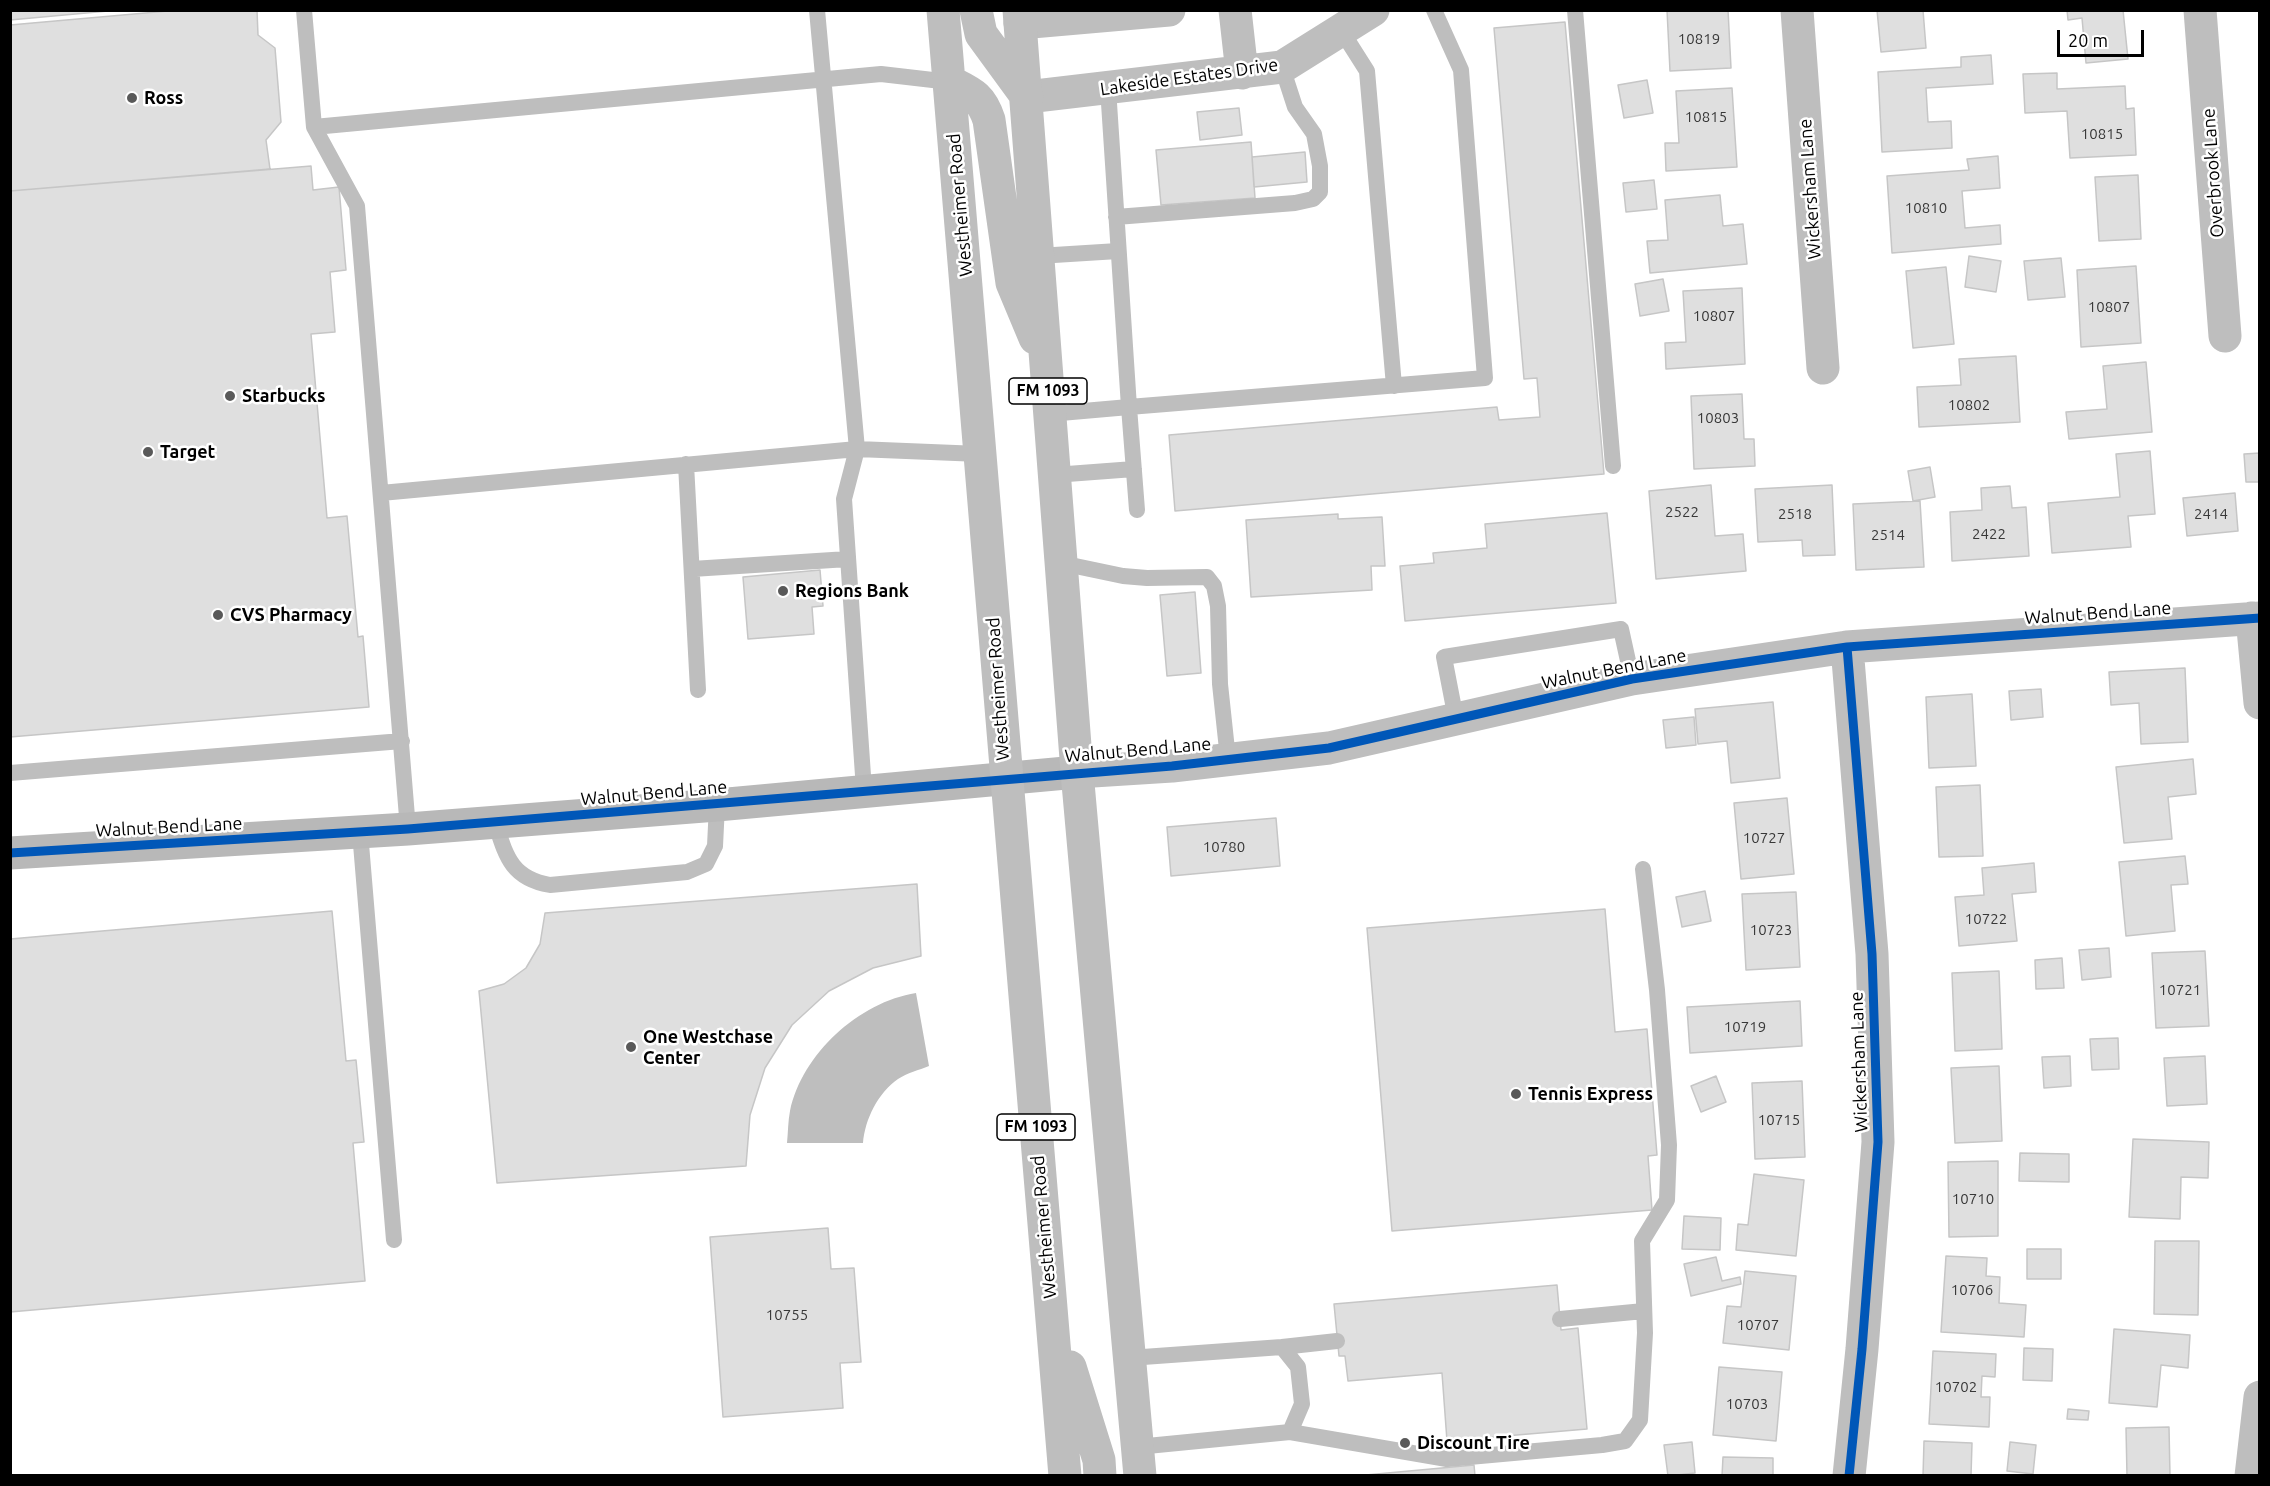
<!DOCTYPE html>
<style>
body{margin:0}
#map{position:relative;width:2270px;height:1486px;overflow:hidden;background:#fff;font-family:Ubuntu,sans-serif}
canvas{display:block}
.frame{position:absolute;inset:0;border:12px solid #000;pointer-events:none}
.scale{position:absolute;left:2057px;top:30px;width:87px;height:27px;box-sizing:border-box;border:3px solid #000;border-top:0;padding-left:8px;font-size:18px;line-height:21px;white-space:nowrap;color:#000;-webkit-text-stroke:4px #fff;paint-order:stroke}
</style>
<div id="map">
<canvas width="2270" height="1486"></canvas>
<div class="frame"></div>
<div class="scale">20 m</div>
</div>
<script>
const context = document.querySelector('canvas').getContext('2d');
context.lineJoin = 'round';
function fill(path, color) { context.fillStyle = color; context.fill(path, 'evenodd'); }
function trace(path, color, width, dash) { context.strokeStyle = color; context.lineWidth = width; context.lineCap = dash ? 'butt' : 'round'; context.setLineDash(dash || []); context.stroke(path); }
function write(font, color, halo, rows, align = 'center') {
  context.font = font + ' Ubuntu,sans-serif'; context.lineWidth = 5; context.setLineDash([]); context.textBaseline = 'middle'; context.strokeStyle = halo; context.fillStyle = color; for (const [text, x, y, turn = 0] of rows) {
    context.save(); context.translate(x, y); context.rotate((+turn || 0) * Math.PI / 180); context.textAlign = isNaN(turn) ? turn : align; if (halo) context.strokeText(text, 0, 0); context.fillText(text, 0, 0); context.restore();
  }
}
fill(new Path2D(`
 M916,993L929,1066C919,1070 907,1073 898,1079C878,1093 865,1119 863,1143H787C788,1133 788,1121 790,1111C802,1054 859,1002 916,993Z`), '#bebebe');
const building = new Path2D(`
 M10,10H119L10,20Z
 M179,10H257L258,35L275,48L281,122L266,140L270,169L10,191V25Z
 M1667,10H1728L1731,68L1670,71Z
 M1877,10H1923L1926,48L1881,52Z
 M2067,10H2123L2128,59L2086,63L2082,18L2068,20Z
 M1565,22L1604,474L1175,511L1169,435L1497,407L1499,420L1540,417L1537,378L1524,379L1494,28Z
 M1991,55L1993,84L1926,88L1928,122L1951,121L1952,148L1882,152L1878,72L1961,67V57Z
 M2057,73V89L2125,86L2126,109L2134,108L2136,155L2070,158L2067,111L2025,113L2023,74Z
 M1647,80L1653,113L1624,118L1618,85Z
 M1732,88L1737,167L1666,171L1665,143H1679L1676,91Z
 M1239,108L1242,135L1200,140L1197,112Z
 M1251,142L1255,198L1161,205L1156,150Z
 M1305,152L1307,182L1254,187L1252,157Z
 M1998,156L2000,188L1962,191L1965,228L2000,225L2001,244L1892,253L1887,176L1969,170L1967,159Z
 M311,166L313,190L339,187L346,270L330,272L335,332L311,334L327,518L347,516L358,637L363,636L369,707L10,737V191Z
 M2138,175L2141,239L2099,241L2095,177Z
 M1654,180L1657,209L1626,212L1623,183Z
 M1720,195L1723,226L1743,224L1747,264L1650,273L1647,241L1668,240L1665,200Z
 M1969,256L2001,261L1996,292L1965,287Z
 M2061,258L2065,297L2028,300L2024,261Z
 M2136,266L2141,343L2081,347L2077,270Z
 M1946,267L1954,344L1913,348L1906,271Z
 M1663,279L1669,311L1640,316L1635,284Z
 M1742,288L1745,364L1666,369L1665,343L1686,342L1683,291Z
 M2016,356L2020,422L1919,427L1917,387L1961,385L1959,359Z
 M2146,362L2152,432L2069,439L2066,412L2107,409L2103,366Z
 M1742,394L1744,439H1754L1755,466L1694,469L1691,396Z
 M2150,451L2155,514L2128,516L2131,547L2052,553L2048,503L2120,497L2116,454Z
 M2260,453V482H2246L2244,454Z
 M1930,467L1935,497L1913,501L1908,471Z
 M1711,485L1715,536L1743,534L1746,571L1656,579L1649,491Z
 M1832,485L1835,555L1803,556L1802,540L1758,542L1755,489Z
 M2010,486L2012,508L2026,507L2029,556L1952,561L1950,512L1982,510L1981,488Z
 M2235,493L2238,531L2187,536L2183,498Z
 M1920,501L1924,567L1856,570L1853,504Z
 M1607,513L1616,603L1405,621L1400,566L1434,563L1433,553L1487,548L1485,524Z
 M1338,514V519L1382,517L1385,566H1371L1372,590L1251,597L1246,520Z
 M820,570L823,606L812,607L814,634L748,639L743,577Z
 M1195,592L1201,673L1167,676L1160,595Z
 M2185,668L2188,742L2141,744L2139,703L2111,705L2109,672Z
 M2041,689L2043,717L2011,720L2009,691Z
 M1972,694L1976,766L1929,768L1926,697Z
 M1773,702L1780,778L1731,783L1727,741L1698,744L1695,709Z
 M1694,717L1696,745L1666,748L1663,720Z
 M2193,759L2196,794L2168,797L2172,839L2124,843L2116,767Z
 M1980,785L1983,856L1939,857L1936,787Z
 M1787,798L1794,874L1741,879L1734,803Z
 M1276,818L1280,866L1171,876L1167,827Z
 M2185,856L2188,884L2171,885L2175,931L2126,936L2119,862Z
 M2034,863L2036,892L2012,894L2017,941L1959,946L1955,897L1984,895L1982,868Z
 M917,884L921,956L873,968L829,991L792,1025L765,1068L750,1115L746,1166L497,1183L479,991L504,984L526,968L540,944L545,913Z
 M1705,891L1711,921L1682,927L1676,897Z
 M1796,892L1800,967L1746,970L1742,894Z
 M1605,909L1615,1032L1647,1029L1657,1155L1648,1156L1652,1210L1392,1231L1367,928Z
 M332,911L346,1061L356,1060L364,1142L353,1143L365,1281L10,1312V939Z
 M2109,948L2111,977L2082,980L2079,950Z
 M2205,951L2209,1026L2156,1028L2152,953Z
 M2062,958L2064,988L2036,989L2035,960Z
 M1999,971L2002,1049L1955,1051L1952,973Z
 M1800,1001L1802,1046L1690,1053L1687,1007Z
 M2118,1038L2119,1069L2092,1070L2090,1039Z
 M2070,1056L2071,1086L2044,1088L2042,1057Z
 M2205,1056L2207,1104L2167,1106L2164,1058Z
 M1999,1066L2002,1141L1955,1143L1951,1068Z
 M1716,1076L1726,1102L1701,1112L1691,1086Z
 M1802,1081L1805,1157L1755,1159L1752,1083Z
 M2133,1139L2209,1142L2208,1178L2181,1177L2180,1219L2129,1217Z
 M2020,1153L2069,1154V1182L2019,1181Z
 M1998,1161V1236L1949,1237L1948,1162Z
 M1754,1174L1804,1180L1796,1256L1736,1250L1738,1224L1748,1225Z
 M1684,1216L1721,1218L1720,1250L1682,1249Z
 M828,1228L831,1269L854,1268L861,1362L840,1363L843,1408L723,1417L710,1237Z
 M2155,1241H2199L2198,1315L2154,1314Z
 M2027,1249H2061V1279H2027Z
 M1946,1256L1987,1258L1986,1276L2000,1277L1999,1303L2026,1305L2024,1337L1941,1332Z
 M1716,1257L1722,1281L1740,1277L1741,1284L1691,1296L1684,1264Z
 M1745,1271L1796,1276L1789,1350L1723,1343L1727,1306L1741,1307Z
 M1557,1285L1561,1330L1578,1328L1587,1429L1447,1441L1442,1373L1348,1381L1345,1356H1339L1334,1304Z
 M2114,1329L2190,1335L2188,1368L2161,1365L2157,1407L2109,1403Z
 M2024,1348L2053,1349L2052,1381L2023,1380Z
 M1933,1351L1996,1354L1995,1377L1982,1376L1981,1397H1990L1989,1427L1929,1424Z
 M1719,1367L1782,1372L1776,1441L1713,1435Z
 M2068,1409L2089,1411L2088,1420L2067,1419Z
 M2169,1427L2170,1476H2127L2126,1428Z
 M1924,1441L1972,1443L1971,1476H1923Z
 M1692,1442L1695,1473L1668,1476L1664,1445Z
 M2010,1442L2036,1445L2033,1474L2007,1471Z
 M1723,1457L1773,1458V1476H1722Z
 M1474,1465L1475,1476H1355Z`);
fill(building, '#dfdfdf');
trace(building, '#c6c6c6', 1.5);
trace(new Path2D(`
 M304,10L314,127L357,206L408,829
 M817,10L857,449L844,499L864,790
 M1575,10L1613,466
 M1341,30L1367,71L1394,386
 M314,127L881,74L950,82
 M1116,217L1295,203L1313,199L1320,192V166L1314,134L1295,107L1282,67
 M1038,256L1118,251
 M1049,414L1129,407L1108,88
 M686,464L698,690
 M1054,475L1134,469
 M381,493L857,449L980,454
 M1137,510L1129,407L1485,378L1461,70L1434,10
 M1061,563L1123,576L1147,578L1207,577L1214,586L1218,606L1220,684L1228,759
 M692,569L848,559
 M1456,719L1444,657L1621,629L1632,679
 M10,773L402,741
 M495,822C506,856 511,878 550,885L687,872L706,864L715,846L717,805
 M360,832L394,1240
 M1560,1319L1644,1311
 M1282,1347L1337,1341
 M1129,1358L1282,1347L1298,1367L1302,1404L1290,1432L1137,1447
 M1290,1432L1447,1459L1602,1445L1625,1441L1640,1420L1645,1333L1642,1241L1667,1200L1669,1145L1657,990L1643,869`), '#bebebe', 16);
trace(new Path2D(`
 M1235,10L1242,73
 M1797,10L1823,368
 M2200,10L2225,336
 M1020,23L1169,10
 M1027,97L1282,67L1373,10
 M2252,618L2260,703
 M1847,647L1872,954L1878,1142L1862,1349L1849,1476
 M1077,772L1172,766L1329,748L1632,679L1847,647L2260,618
 M2251,1476L2260,1397`), '#bebebe', 33);
trace(new Path2D(`
 M10,853L408,829L717,805L1077,772`), '#b8b8b8', 33);
trace(new Path2D(`
 M943,10L1065,1476
 M976,10L981,34L1027,97
 M1019,10L1077,772L1140,1476
 M950,82C972,93 981,96 989,120L1012,283L1035,338
 M1070,1367L1099,1460L1100,1476`), '#bebebe', 33);
trace(new Path2D(`
 M1847,647L1872,954L1878,1142L1862,1349L1849,1476
 M10,853L408,829L1172,766L1329,748L1632,679L1847,647L2260,618`), '#0057b8', 9);
for (const [x, y, r, color] of [
 [132,98,6,"#595959"],
 [230,396,6,"#595959"],
 [148,452,6,"#595959"],
 [783,591,6,"#595959"],
 [218,615,6,"#595959"],
 [631,1047,6,"#595959"],
 [1516,1094,6,"#595959"],
 [1405,1443,6,"#595959"]
]) { const dot = new Path2D(); dot.arc(x, y, r, 0, 2 * Math.PI); context.fillStyle = color; context.fill(dot); trace(dot, '#fff', 2); }
write('15px', '#383838', null, [
 ["10819",1699,39],
 ["10815",1706,117],
 ["10815",2102,134],
 ["10810",1926,208],
 ["10807",2109,307],
 ["10807",1714,316],
 ["10802",1969,405],
 ["10803",1718,418],
 ["2522",1682,512],
 ["2518",1795,514],
 ["2414",2211,514],
 ["2422",1989,534],
 ["2514",1888,535],
 ["10727",1764,838],
 ["10780",1224,847],
 ["10722",1986,919],
 ["10723",1771,930],
 ["10721",2180,990],
 ["10719",1745,1027],
 ["10715",1779,1120],
 ["10710",1973,1199],
 ["10706",1972,1290],
 ["10755",787,1315],
 ["10707",1758,1325],
 ["10702",1956,1387],
 ["10703",1747,1404]
]);
for (const [x, y, w] of [
 [1048,391,78],
 [1036,1127,78]
]) { const box = new Path2D(); box.roundRect(x - w / 2, y - 13, w, 26, 4.5); context.fillStyle = '#fff'; context.fill(box); trace(box, '#000', 1.5); }
write('bold 16px', '#000', null, [
 ["FM 1093",1048,391],
 ["FM 1093",1036,1127]
]);
write('18px', '#000', '#fff', [
 ["Lakeside Estates Drive",1189,77,-8],
 ["Overbrook Lane",2213,173,-94],
 ["Wickersham Lane",1810,189,-94],
 ["Westheimer Road",960,205,-95],
 ["Walnut Bend Lane",2098,613,-4],
 ["Walnut Bend Lane",1614,669,-11],
 ["Westheimer Road",998,689,-94],
 ["Walnut Bend Lane",1138,750,-5],
 ["Walnut Bend Lane",654,793,-5],
 ["Walnut Bend Lane",169,827,-3],
 ["Wickersham Lane",1859,1062,-92],
 ["Westheimer Road",1044,1227,-95]
]);
write('bold 18px', '#000', '#fff', [
 ["Ross",144,98],
 ["Starbucks",242,396],
 ["Target",160,452],
 ["Regions Bank",795,591],
 ["CVS Pharmacy",230,615],
 ["One Westchase",643,1037],
 ["Center",643,1058],
 ["Tennis Express",1528,1094],
 ["Discount Tire",1417,1443]
], 'left');
</script>
